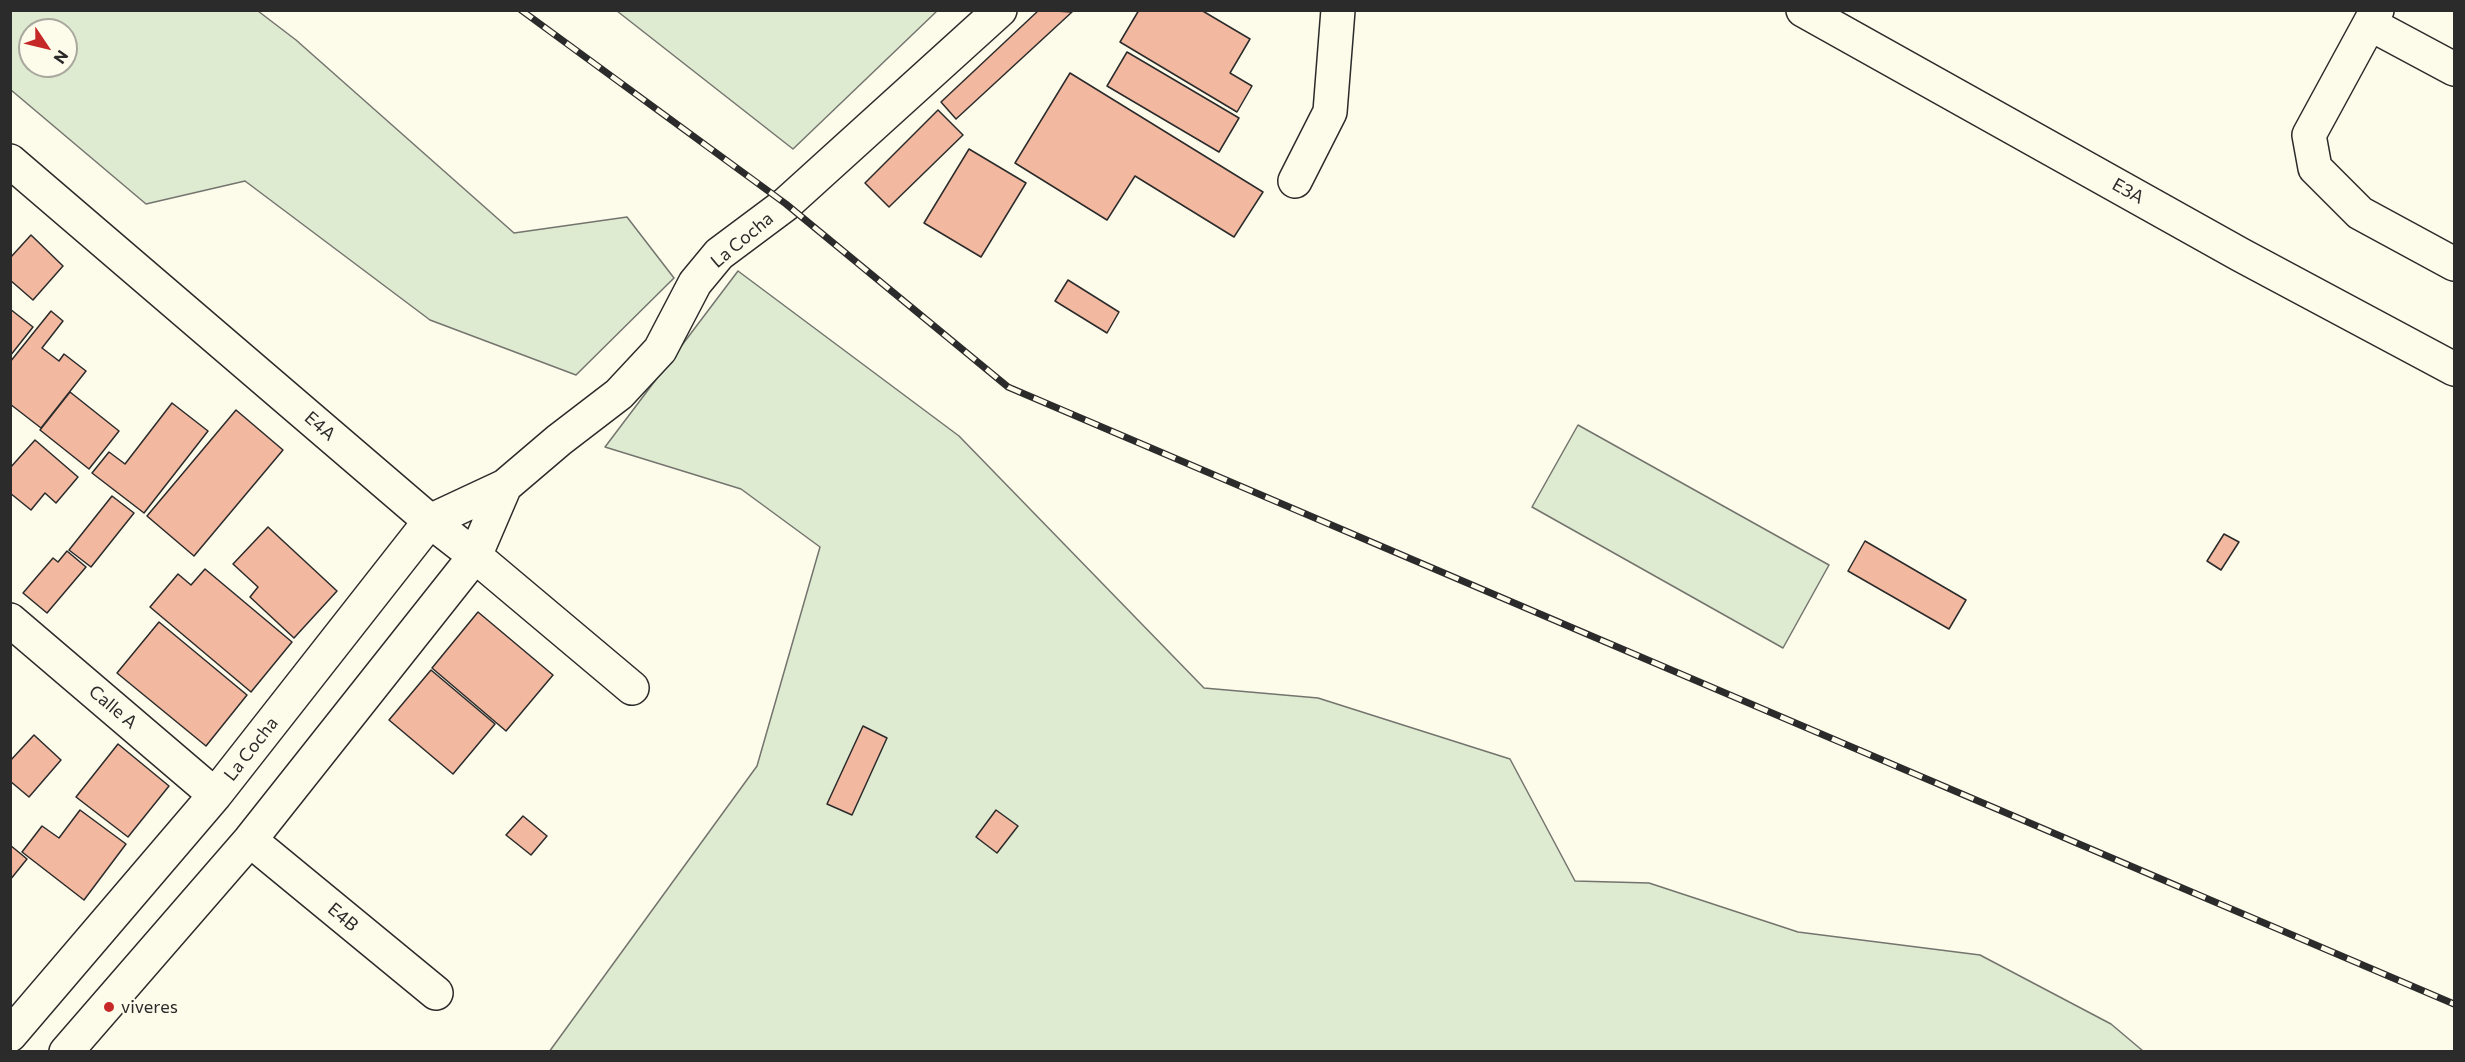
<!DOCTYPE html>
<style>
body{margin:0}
#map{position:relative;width:2465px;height:1062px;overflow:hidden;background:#fdfbea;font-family:Commissioner,sans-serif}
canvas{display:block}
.frame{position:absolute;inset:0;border:12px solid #2b2b2b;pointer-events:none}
.north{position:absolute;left:18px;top:18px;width:60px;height:60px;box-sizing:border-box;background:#fdfbea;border:2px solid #a9a89e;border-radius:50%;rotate:125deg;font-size:16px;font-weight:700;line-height:24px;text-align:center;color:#2b2b2b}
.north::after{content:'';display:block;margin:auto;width:21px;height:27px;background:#c62828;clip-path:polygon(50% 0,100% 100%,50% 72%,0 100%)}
</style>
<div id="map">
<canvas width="2465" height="1062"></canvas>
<div class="frame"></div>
<div class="north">N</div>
</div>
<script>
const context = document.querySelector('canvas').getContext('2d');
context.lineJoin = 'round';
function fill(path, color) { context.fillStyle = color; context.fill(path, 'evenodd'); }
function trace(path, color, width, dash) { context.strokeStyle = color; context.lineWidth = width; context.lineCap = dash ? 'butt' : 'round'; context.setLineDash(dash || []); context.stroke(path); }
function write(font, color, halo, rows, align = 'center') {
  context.font = font + ' Commissioner,sans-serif'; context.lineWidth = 4.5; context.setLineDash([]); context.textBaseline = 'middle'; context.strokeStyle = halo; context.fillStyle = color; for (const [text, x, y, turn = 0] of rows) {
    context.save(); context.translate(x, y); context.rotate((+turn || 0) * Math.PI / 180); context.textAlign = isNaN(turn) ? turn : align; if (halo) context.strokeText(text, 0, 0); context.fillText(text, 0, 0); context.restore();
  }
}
const green = new Path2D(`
 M11,10L258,11L296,40L514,233L627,217L674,278L576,375L430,320L245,181L146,204L11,90ZM30,30H66V66H30Z
 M617,11H937L793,149Z
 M738,271L959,436L1204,688L1318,698L1510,759L1575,881L1649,883L1798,932L1980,955L2111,1024L2143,1051L549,1052L757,766L820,547L741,489L605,447Z
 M1578,425L1829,565L1783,648L1532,507Z`);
fill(green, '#deebd1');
trace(green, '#74746e', 1.5);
const building = new Path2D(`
 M1039,10L1072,12L956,119L941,102Z
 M1139,10H1201L1250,39L1230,73L1252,86L1237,112L1120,42Z
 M1127,52L1239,118L1219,152L1107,86Z
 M1070,73L1263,192L1234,237L1135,176L1107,220L1015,163Z
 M938,110L963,135L889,207L865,183Z
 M969,149L1026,183L981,257L924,223Z
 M31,235L63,266L33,300L10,280V258Z
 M1068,280L1119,312L1107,333L1055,301Z
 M10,309L33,327L10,356Z
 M51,311L63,321L42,348L59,361L64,354L86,371L41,428L10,404V362Z
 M70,392L119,431L89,469L40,430Z
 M172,403L208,431L144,513L92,473L109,452L125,464Z
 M236,410L283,450L194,556L147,516Z
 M35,440L78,477L56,503L45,493L31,510L10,493V468Z
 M112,496L134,513L91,567L69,550Z
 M268,527L337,591L294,638L250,597L258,587L233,564Z
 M2224,534L2239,542L2221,570L2207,561Z
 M1865,541L1966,600L1949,629L1848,571Z
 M67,551L86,567L47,613L23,593L53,558L58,562Z
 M205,569L292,642L251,692L150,607L178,574L191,585Z
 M478,612L553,675L506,731L432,668Z
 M159,622L247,695L206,746L117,673Z
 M431,670L495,724L453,774L389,720Z
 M863,726L887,738L852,815L827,804Z
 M34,735L61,760L29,797L10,781V761Z
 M118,744L169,786L128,837L76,797Z
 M80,810L126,844L84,900L22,852L42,826L59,838Z
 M996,810L1018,826L997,853L976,837Z
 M523,816L547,836L531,855L506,835Z
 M10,845L27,859L10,880Z`);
fill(building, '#f2b8a0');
trace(building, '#2b2b2b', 1.5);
const minor = new Path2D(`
 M1803,10L2241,255L2454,369
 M2377,10L2309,135L2315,168L2360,213L2454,264
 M2370,24L2454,69
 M10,161L430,521L475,556L632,688
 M1295,181L1330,112L1338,10
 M10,620L215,795
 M250,840L436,993
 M10,1035L215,795L430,521L505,486L559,440L619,394L660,350L695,283L719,254L786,204L1000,10
 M66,1052L250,840L475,556L505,486`);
trace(minor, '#2b2b2b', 36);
trace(minor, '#fdfbea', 33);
const rail = new Path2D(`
 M521,10L786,204L1008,387L2454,1004`);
trace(rail, '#2b2b2b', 7);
trace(rail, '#fdfbea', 4.5, [14]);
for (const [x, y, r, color] of [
 [109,1007,6,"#c62828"]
]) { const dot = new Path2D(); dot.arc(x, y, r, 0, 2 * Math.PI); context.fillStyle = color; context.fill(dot); trace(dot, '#fdfbea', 2); }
write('18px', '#2b2b2b', '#fdfbea', [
 ["E3A",2128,191,29],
 ["La Cocha",742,240,-40],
 ["E4A",320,426,41],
 ["Calle A",113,707,40],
 ["La Cocha",251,749,-52],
 ["E4B",343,917,40]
]);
write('18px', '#2b2b2b', '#fdfbea', [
 ["viveres",121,1007]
], 'left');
</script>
